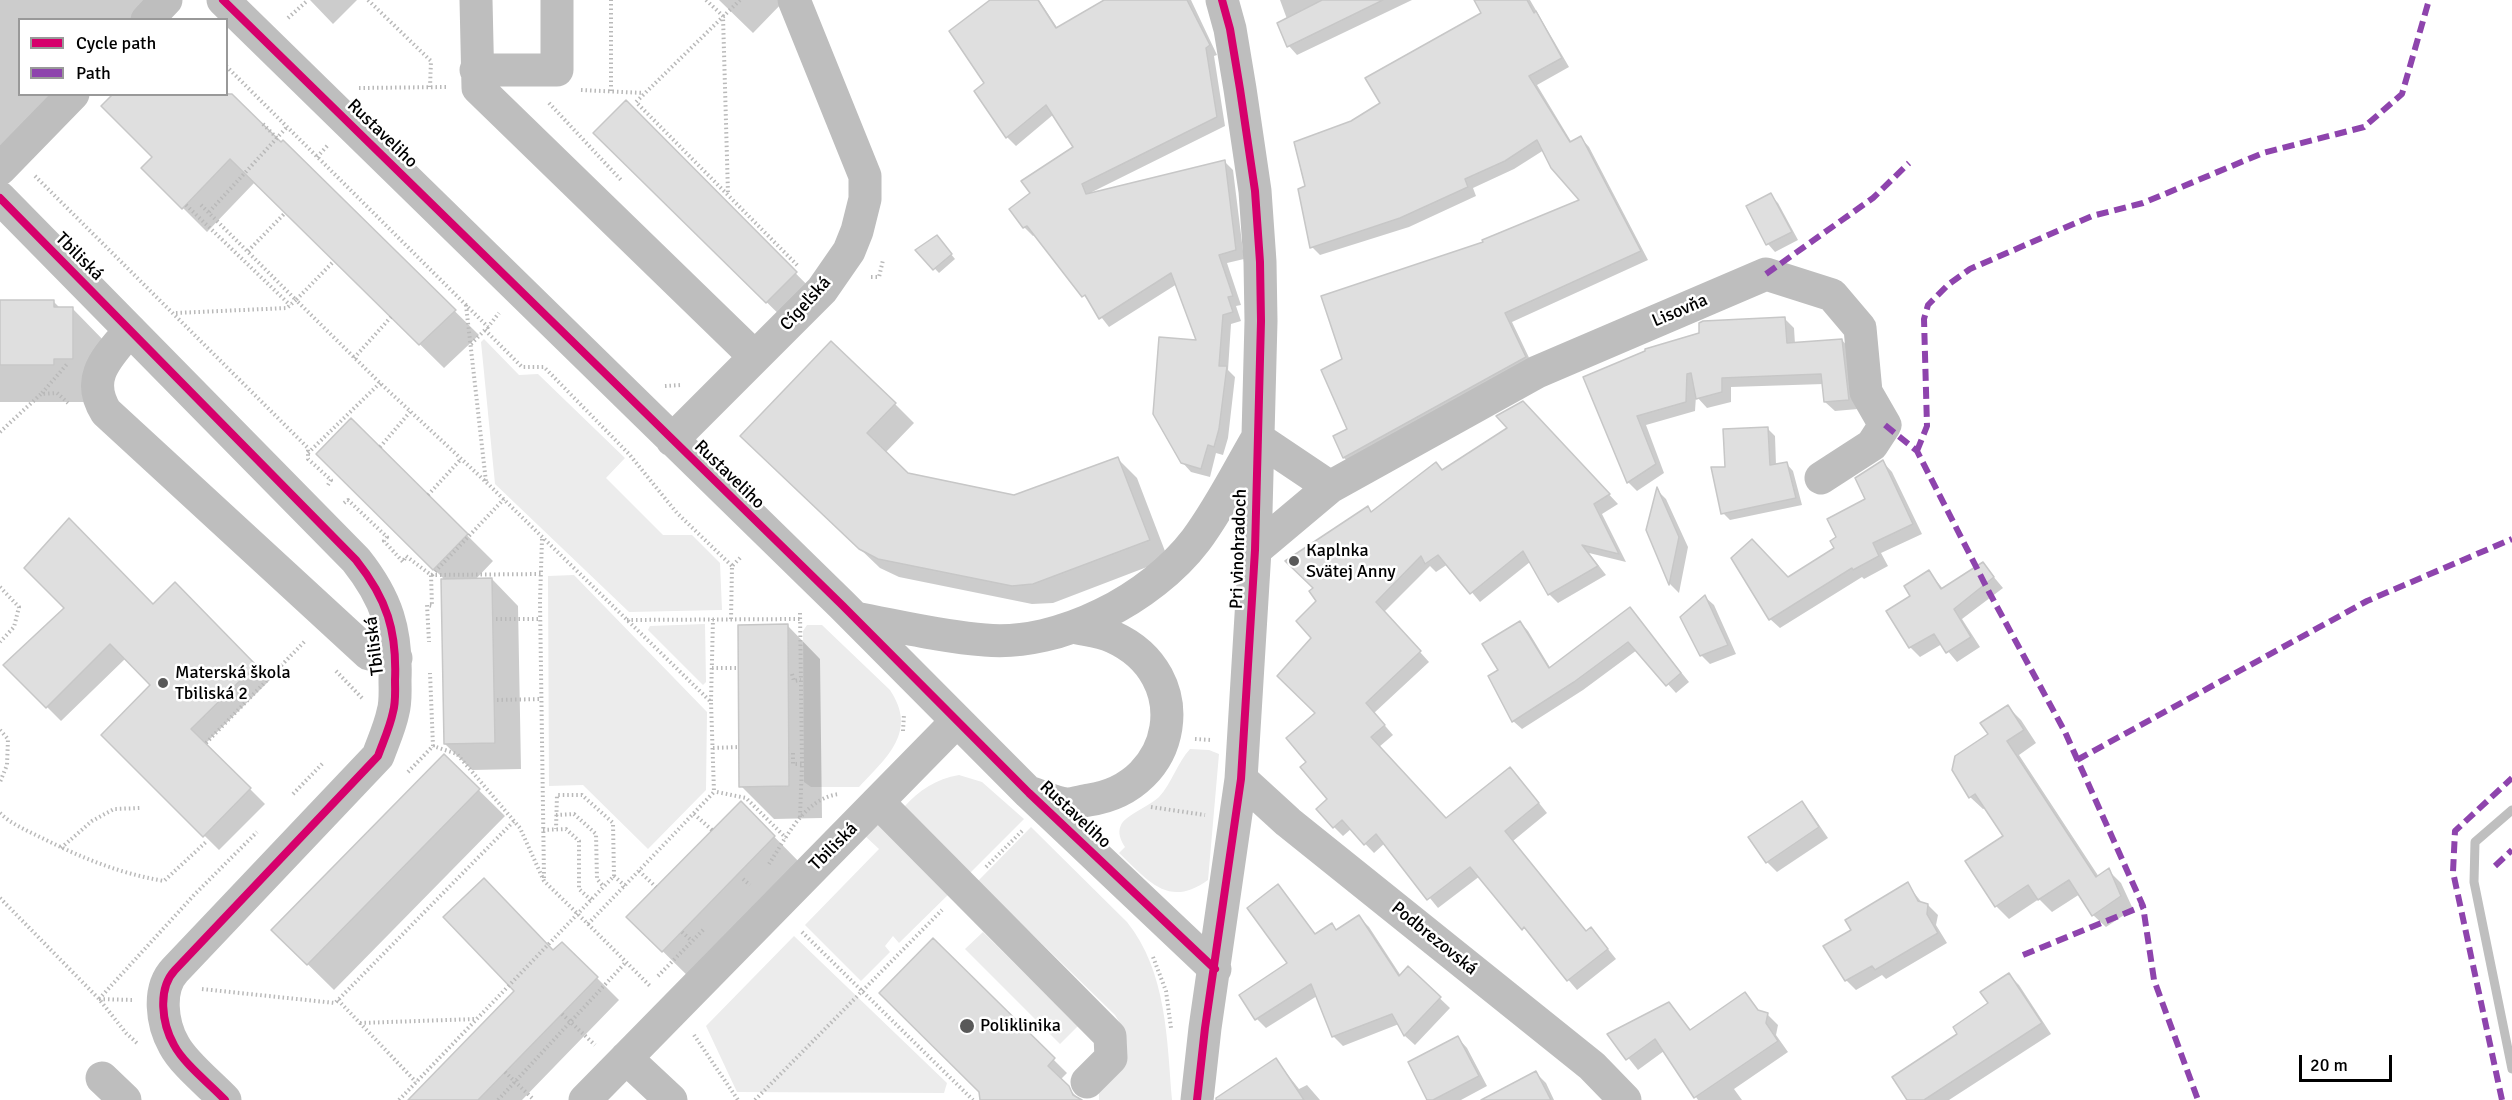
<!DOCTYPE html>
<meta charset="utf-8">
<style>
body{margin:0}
#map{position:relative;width:2512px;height:1100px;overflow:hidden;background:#fff;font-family:Signika,sans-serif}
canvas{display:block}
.legend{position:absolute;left:18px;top:18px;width:210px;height:78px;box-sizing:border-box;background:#fff;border:2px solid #999;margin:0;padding:8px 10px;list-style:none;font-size:18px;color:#000}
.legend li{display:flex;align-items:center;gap:12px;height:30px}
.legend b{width:30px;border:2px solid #999}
.scale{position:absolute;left:2299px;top:1055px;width:93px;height:27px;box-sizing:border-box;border:3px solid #000;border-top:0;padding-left:8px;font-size:18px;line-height:21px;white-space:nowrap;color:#000;-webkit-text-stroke:4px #fff;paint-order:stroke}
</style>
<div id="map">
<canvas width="2512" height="1100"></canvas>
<ul class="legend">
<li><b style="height:8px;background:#d6006c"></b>Cycle path</li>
<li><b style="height:8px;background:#8e44ad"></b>Path</li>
</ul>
<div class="scale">20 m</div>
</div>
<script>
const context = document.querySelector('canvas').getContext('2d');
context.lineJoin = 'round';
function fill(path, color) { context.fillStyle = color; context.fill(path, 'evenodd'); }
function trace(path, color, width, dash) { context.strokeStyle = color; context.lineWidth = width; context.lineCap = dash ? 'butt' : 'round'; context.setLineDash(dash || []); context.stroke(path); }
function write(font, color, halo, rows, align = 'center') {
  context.font = font + ' Signika,sans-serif'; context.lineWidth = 5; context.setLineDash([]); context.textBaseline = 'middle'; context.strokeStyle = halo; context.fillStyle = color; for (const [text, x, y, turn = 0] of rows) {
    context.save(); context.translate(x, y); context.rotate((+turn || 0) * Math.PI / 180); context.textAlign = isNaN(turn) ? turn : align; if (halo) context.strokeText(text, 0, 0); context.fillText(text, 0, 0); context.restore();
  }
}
fill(new Path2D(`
 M484,339L519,375L538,374L625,458L606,478L663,535H692L720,563L722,610L629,612L495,484L481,342Z
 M574,575L707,712L706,790L648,849L583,785L549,786L548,576Z
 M705,624L706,682L703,685L648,630L650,626Z
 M807,625H822L890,690C918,732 887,757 859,787H811L804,782L803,631Z
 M1190,749L1209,750L1219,754L1208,880C1168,909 1148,880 1119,853L1125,847C1121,841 1117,833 1121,825C1125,816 1149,806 1159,797C1172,783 1177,763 1190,749Z
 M959,775L982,782L1024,819L970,873L904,807C919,790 936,779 959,775Z
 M881,819L953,890L899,943L893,936L885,946L890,952L861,981L805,925L879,849L864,835Z
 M1031,827L1127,922C1167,972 1167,1040 1172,1100H1099V1092C1126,1068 1137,1048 1115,1015L978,881Z
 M983,932L1078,1026L1060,1044L965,949Z
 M794,936L947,1083L944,1093L737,1092L706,1026Z`), '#ececec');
fill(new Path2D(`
 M0,0H145L143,20H20V94H70L0,154Z
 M310,0H357L333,24Z
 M719,0H785L753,33Z
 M993,0H1039L1058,29L1107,0H1191L1217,55L1214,56L1225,126L1090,193L1224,161L1233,170L1244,259L1227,263L1241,305L1236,306L1241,321L1231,324L1228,370L1235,377L1228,438L1223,455L1216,453L1210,477L1191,472L1182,462L1198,341L1177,284L1109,327L1036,234L1033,236L1024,227L1011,209L1032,193L1075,148L1054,114L1016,146L1007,137L986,83Z
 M1280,0H1412L1297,55L1289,46L1279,24L1287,19Z
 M1476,0H1530L1569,67L1537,85L1572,143L1581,138L1589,147L1648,260L1512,322L1533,366L1353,466L1344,458L1335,437L1349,430L1344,360L1485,243L1581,200L1544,150L1514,169L1473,188L1476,196L1409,227L1320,255L1312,247L1352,122L1382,104L1483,14Z
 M226,91L281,144L283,142L479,335L444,368L255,182L207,232L143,168L226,94Z
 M626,102L826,304L797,332L625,163Z
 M1770,195L1778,203L1798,240L1775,252L1768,244L1748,207Z
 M941,242L955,259L939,273L917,250Z
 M53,301L60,308H72L109,346L91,402H0V302Z
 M1785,319L1794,328L1795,344L1842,340L1851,350L1858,409L1835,411L1825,402L1824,384L1731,387V402L1707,408L1696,396L1695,411L1646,425L1664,473L1637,491L1628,482L1585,377Z
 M895,404L914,423L885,453L908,474L1015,497L1118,459L1137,478L1168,559L1053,603L1032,604L899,577L880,568L762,455Z
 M1532,412L1618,504L1602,514L1626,562L1589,553L1606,575L1558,603L1549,594L1530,562L1480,602L1448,564L1436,572L1430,566L1384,612L1429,662L1374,713L1393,735L1379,747L1447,820L1519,778L1547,813L1513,841L1587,932L1600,939L1616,959L1577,990L1480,876L1438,908L1385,843L1374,853L1351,829L1343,836L1334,827L1330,799L1308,762L1317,713L1313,639L1318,601L1368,508L1372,513L1436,464L1444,471Z
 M351,420L493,561L475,580L492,579L518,606L521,769L472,770L445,744L443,578L318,454Z
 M1768,429L1775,436L1776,465L1786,463L1793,471L1802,505L1730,520L1723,513L1726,468Z
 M1883,462L1892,472L1922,534L1881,553L1888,566L1864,579L1862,577L1780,628L1770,619L1788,579L1836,549L1838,538L1867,500Z
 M1657,490L1666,499L1688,547L1679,593L1670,584L1648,530Z
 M1983,564L2003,588L1962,619L1980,647L1957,662L1942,644L1920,657L1910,647L1888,611L1912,597L1929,572L1944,590Z
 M175,584L270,680L205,744L265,804L219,850L103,735L152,685L126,658L61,721L5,665L153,606Z
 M1705,597L1714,605L1736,654L1710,664L1701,655Z
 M1630,609L1689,682L1676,693L1637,650L1583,690L1522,729L1513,721L1500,670L1520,622L1528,631L1551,669Z
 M787,625L820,659L822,818L774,819L741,786Z
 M2008,707L2021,720L2036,743L2019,755L2099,877L2108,870L2121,883L2133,909L2106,927L2093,915L2080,894L2052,912L2039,899L2009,919L1996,906L2005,836L1986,808L1983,809L1970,797L1990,735Z
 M444,756L505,816L334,990L273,930Z
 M741,803L807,870L696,984L628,917Z
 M1802,803L1811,813L1828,838L1777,872L1767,862Z
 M1907,884L1923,904L1928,905L1938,915L1936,925L1947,943L1886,979L1882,975L1856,990L1846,980L1825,946L1853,930Z
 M1278,886L1316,935L1332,925L1337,931L1359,917L1369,927L1401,976L1408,968L1450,1008L1415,1045L1405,1036L1399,1024L1343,1046L1333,1036L1317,996L1266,1028L1257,1019L1290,964Z
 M933,940L1067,1073L1060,1080L1080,1100H981Z
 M554,952L597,978L619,1000L522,1100H410Z
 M2009,975L2019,985L2051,1034L1949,1100H1909L1960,1034L1990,1004Z
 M1745,994L1761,1013L1767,1014L1778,1025L1776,1035L1788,1052L1734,1089L1742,1100H1698L1664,1051L1638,1070L1610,1035L1669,1004L1691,1031Z
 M1458,1038L1467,1048L1487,1086L1461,1100H1429Z
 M1276,1060L1299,1089L1307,1085L1320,1100H1232Z
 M1536,1073L1546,1083L1554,1100H1517Z`), '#0003');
trace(new Path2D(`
 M2512,810L2475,842L2474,882L2512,1069`), '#bfbfbf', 9);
const building = new Path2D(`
 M990,0H1038L1056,28L1104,0H1187L1210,45L1206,48L1217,117L1082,184L1086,194L1225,160L1236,250L1219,255L1233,296L1228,297L1233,312L1223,315L1219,366H1227L1219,429L1214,447L1208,445L1201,469L1181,463L1153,414L1159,337L1196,340L1171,273L1099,319L1085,295L1082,297L1027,226L1023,228L1009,209L1030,193L1021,181L1073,147L1046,105L1006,138L974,91L984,83L949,31Z
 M1322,0H1383L1287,47L1277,23Z
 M1474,0H1527L1534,13L1536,11L1562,58L1529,76L1570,142L1581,136L1641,251L1505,313L1526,357L1343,458L1333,436L1347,429L1321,370L1342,359L1321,296L1483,242L1482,240L1579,200L1551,168L1537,140L1505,161L1465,179L1468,187L1400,218L1310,248L1298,189L1305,186L1294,142L1351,121L1380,103L1365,78L1481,13Z
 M113,94H232L281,142L283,140L456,310L419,345L230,159L182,209L141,168L152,157L101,106Z
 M626,100L797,272L766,303L593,133Z
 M1771,193L1792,232L1766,245L1746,206Z
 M937,235L952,254L933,270L915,250Z
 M0,300H54V307H73V359H54V365H0Z
 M1785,317L1787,343L1842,339L1849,400L1824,402L1821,374L1722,378V392L1696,399L1691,373L1687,374L1686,402L1637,416L1656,464L1627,483L1583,377L1645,351V349L1699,333V323L1703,321Z
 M831,341L896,403L867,433L908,473L1014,495L1118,457L1150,540L1033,584L1012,586L878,559L859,549L740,436Z
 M1523,401L1610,494L1594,504L1619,554L1582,545L1598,566L1548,595L1523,551L1470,594L1438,555L1425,564L1421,556L1376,602L1421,651L1366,703L1385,725L1371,737L1446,818L1510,767L1539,803L1505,831L1586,931L1591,927L1608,949L1567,981L1524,927L1522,930L1470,867L1427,900L1376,834L1364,845L1342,820L1333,828L1316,809L1327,799L1300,767L1306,762L1286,738L1315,713L1277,676L1311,638L1296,621L1316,601L1309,591L1313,588L1285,561L1368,506L1371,512L1436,462L1442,470L1507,428L1496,416Z
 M351,418L468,534L433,570L316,454Z
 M1768,427L1770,465L1787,462L1796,498L1721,514L1711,467H1725L1723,429Z
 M1883,460L1913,524L1873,543L1879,556L1853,570L1852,568L1769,620L1731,558L1752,539L1788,577L1834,548L1830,541L1836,537L1827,519L1865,499L1855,478Z
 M1657,487L1679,537L1669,585L1646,530Z
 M69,518L153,604L175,582L256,665L191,729L251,788L203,837L101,735L150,685L110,644L46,708L3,665L64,608L24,568Z
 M1983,562L1994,577L1954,609L1971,637L1946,653L1934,634L1909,648L1886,611L1910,596L1904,586L1929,570L1941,589Z
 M492,578L495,743L444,744L441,579Z
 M1705,595L1728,645L1700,656L1680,617Z
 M1630,607L1681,673L1666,686L1628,642L1574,682L1512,722L1488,676L1498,670L1482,644L1520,621L1549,668Z
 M788,624L789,786L739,787L738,625Z
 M2008,705L2024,730L2007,741L2096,877L2109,868L2121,896L2092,916L2069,880L2038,900L2028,885L1995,907L1965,861L2003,836L1975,794L1969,798L1952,770L1955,756L1988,734L1980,723Z
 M444,754L480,789L307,965L271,930Z
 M741,801L775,836L662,952L626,917Z
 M1802,801L1819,827L1766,863L1748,837Z
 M484,878L553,950L562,942L598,977L478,1100H408L514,991L443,917Z
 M1908,882L1918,901L1928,904L1927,914L1938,933L1875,970L1872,966L1845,981L1823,946L1851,930L1845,920Z
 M1278,884L1315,934L1332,923L1336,930L1359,915L1399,976L1408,966L1441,997L1404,1036L1392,1014L1332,1037L1311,984L1255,1020L1239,995L1287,963L1247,908Z
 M933,938L1055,1058L1048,1066L1069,1086L1073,1095L1082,1100H980L979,1092L879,993Z
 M2009,973L2042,1023L1924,1100H1907L1892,1077L1957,1034L1953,1027L1988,1003L1980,992Z
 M1745,992L1758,1010L1768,1013L1766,1023L1778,1041L1694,1098L1655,1039L1626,1060L1607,1034L1669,1002L1690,1030Z
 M1458,1036L1479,1076L1433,1100H1427L1408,1062Z
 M1276,1058L1304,1100H1216V1098Z
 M1536,1071L1551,1100H1481Z`);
fill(building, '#dfdfdf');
trace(building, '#c7c7c7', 1.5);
trace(new Path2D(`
 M368,0L431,61L430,87
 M706,0L723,16L728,194
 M740,0L636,102L799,267
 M288,18L308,0
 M226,66L488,327L499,313
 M359,88L447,87
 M581,90L644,93
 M611,91V0
 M549,103L621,180
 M263,124L277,138
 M317,157L328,145
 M35,176L308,448V459L331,480L328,485
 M186,205L290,305
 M201,205L296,300L334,261
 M209,212L287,127
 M248,251L285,213
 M871,277H879L883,260
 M466,305L486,482
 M176,313L287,308L296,300L380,383L486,482L711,702L714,792L588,924L544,881L520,828L514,821L457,754L433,746
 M485,330L522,367H544L629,454L677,513L732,566
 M471,344L485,330
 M354,358L391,317
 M665,386L681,385
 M42,393L68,363
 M0,432L41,394L57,393L68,403
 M380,447L410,412
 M308,453L380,383
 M428,495L461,459
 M344,503L348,500L387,537L384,541L403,562L406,556L431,575L432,606L427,605L429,642
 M542,539L540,601L544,878
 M431,575L541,574
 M432,575L504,499
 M0,587L19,607L14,627L0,642
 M496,619H540
 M731,619L732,566L742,556
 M627,620L800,619
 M712,668H738
 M336,671L362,698
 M792,674L794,681L801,680
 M497,700L542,699
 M711,701L713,619
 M0,730L8,739L7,765L0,782
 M903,731L904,714
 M1195,739L1211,740
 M206,743L306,640
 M713,748L739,747
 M793,753V764H802
 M408,772L433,746L430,673
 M717,792L746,798L786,838
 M293,794L323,763
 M1151,807L1205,815
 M0,813C11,824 26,830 40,837C82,858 118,873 164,881L207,841
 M694,814L712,830
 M556,815L574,814L596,834L597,879L604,887
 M800,817L802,764L800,611
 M543,830L566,829L579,841V889L591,900
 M61,848L92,821L114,809L141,808
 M769,864C786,838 805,797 840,794
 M986,867L1023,830
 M639,871L656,887
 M614,876L625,886
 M743,879L750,885
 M0,898L99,999L126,1033L138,1044
 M588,924L651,987
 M682,932L691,940
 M802,932L973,1100
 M1153,957L1166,991L1171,1028
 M658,976L705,928
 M202,989L335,1003L514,821
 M99,999L132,1000
 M99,999L194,895L257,832
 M338,1000L416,1082
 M562,1014L595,1045
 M360,1023L476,1019
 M694,1035L738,1100
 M505,1072L534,1100
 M399,1100L614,876L613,823L582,795H557L556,829
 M498,1100L626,962
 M755,1100L942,910`), '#b9b9b9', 4, [1.5, 3]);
trace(new Path2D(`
 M223,0L842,605L1029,793L1215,969
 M476,0L478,88L755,357
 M147,20L166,0
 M476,70H557V0
 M0,169L73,94
 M0,198L356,560C387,599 397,631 395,680C395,690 396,702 393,712C390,727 383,742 378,756L175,970C157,989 162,1024 174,1045C184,1064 210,1084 225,1100
 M130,330C109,356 84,377 106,412L369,654L396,658
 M672,440L822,290L849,251L857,231L865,199V176L794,0
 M1330,487L1537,372L1766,274L1832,295L1860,328L1866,392L1885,425L1872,445L1821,478
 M1255,550L1330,487L1257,438
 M855,618C898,626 942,637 985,640C1060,647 1152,598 1196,540C1219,509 1236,475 1255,442
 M1241,779L1288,822L1592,1066L1625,1100
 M1031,793C1042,796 1055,803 1066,804C1073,804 1082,801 1089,800C1178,787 1197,675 1113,637C1101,631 1085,630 1073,627
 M878,802L1110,1036L1111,1058L1087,1082
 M626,1058L671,1100
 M102,1078L125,1100
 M585,1100L957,721
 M1197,1100L1205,1028L1241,779L1255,550L1261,321L1260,262L1255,191L1240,89L1230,29L1222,0`), '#bebebe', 33);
trace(new Path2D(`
 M1766,274L1873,198L1909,163
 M1885,425L1917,451L1989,592L2065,732L2143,906L2154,980L2198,1100
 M1917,451L1927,426L1924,319L1928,305L1949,284L1970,269L2092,216L2143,203L2263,153L2364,127L2402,94L2429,0
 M2077,760L2367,601L2512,539
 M2495,866L2512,850
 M2023,955L2143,906
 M2502,1100L2453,872L2455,831L2512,778`), '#8e44ad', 6, [12, 6]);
trace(new Path2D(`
 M223,0L842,605L1029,793L1215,969
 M0,198L356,560C387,599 397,631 395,680C395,690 396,702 393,712C390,727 383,742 378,756L175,970C157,989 162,1024 174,1045C184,1064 210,1084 225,1100
 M1197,1100L1205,1028L1241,779L1255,550L1261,321L1260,262L1255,191L1240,89L1230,29L1222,0`), '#d6006c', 8);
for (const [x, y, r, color] of [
 [1294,561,6,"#595959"],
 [163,683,6,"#595959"],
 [967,1026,8,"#595959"]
]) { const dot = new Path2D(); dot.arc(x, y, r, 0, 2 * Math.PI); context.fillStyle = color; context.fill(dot); trace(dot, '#fff', 2); }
write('18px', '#000', '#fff', [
 ["Rustaveliho",382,134,44],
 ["Tbiliská",79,257,45],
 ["Cígeľská",806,304,-48],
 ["Lisovňa",1680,311,-23],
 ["Rustaveliho",729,475,44],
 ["Pri vinohradoch",1239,549,-88],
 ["Tbiliská",375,646,-97],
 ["Rustaveliho",1075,815,43],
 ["Tbiliská",834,847,-45],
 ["Podbrezovská",1434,939,39]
]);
write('18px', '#000', '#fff', [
 ["Kaplnka",1306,551],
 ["Svätej Anny",1306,572],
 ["Materská škola",175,673],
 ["Tbiliská 2",175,694],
 ["Poliklinika",980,1026]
], 'left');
</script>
